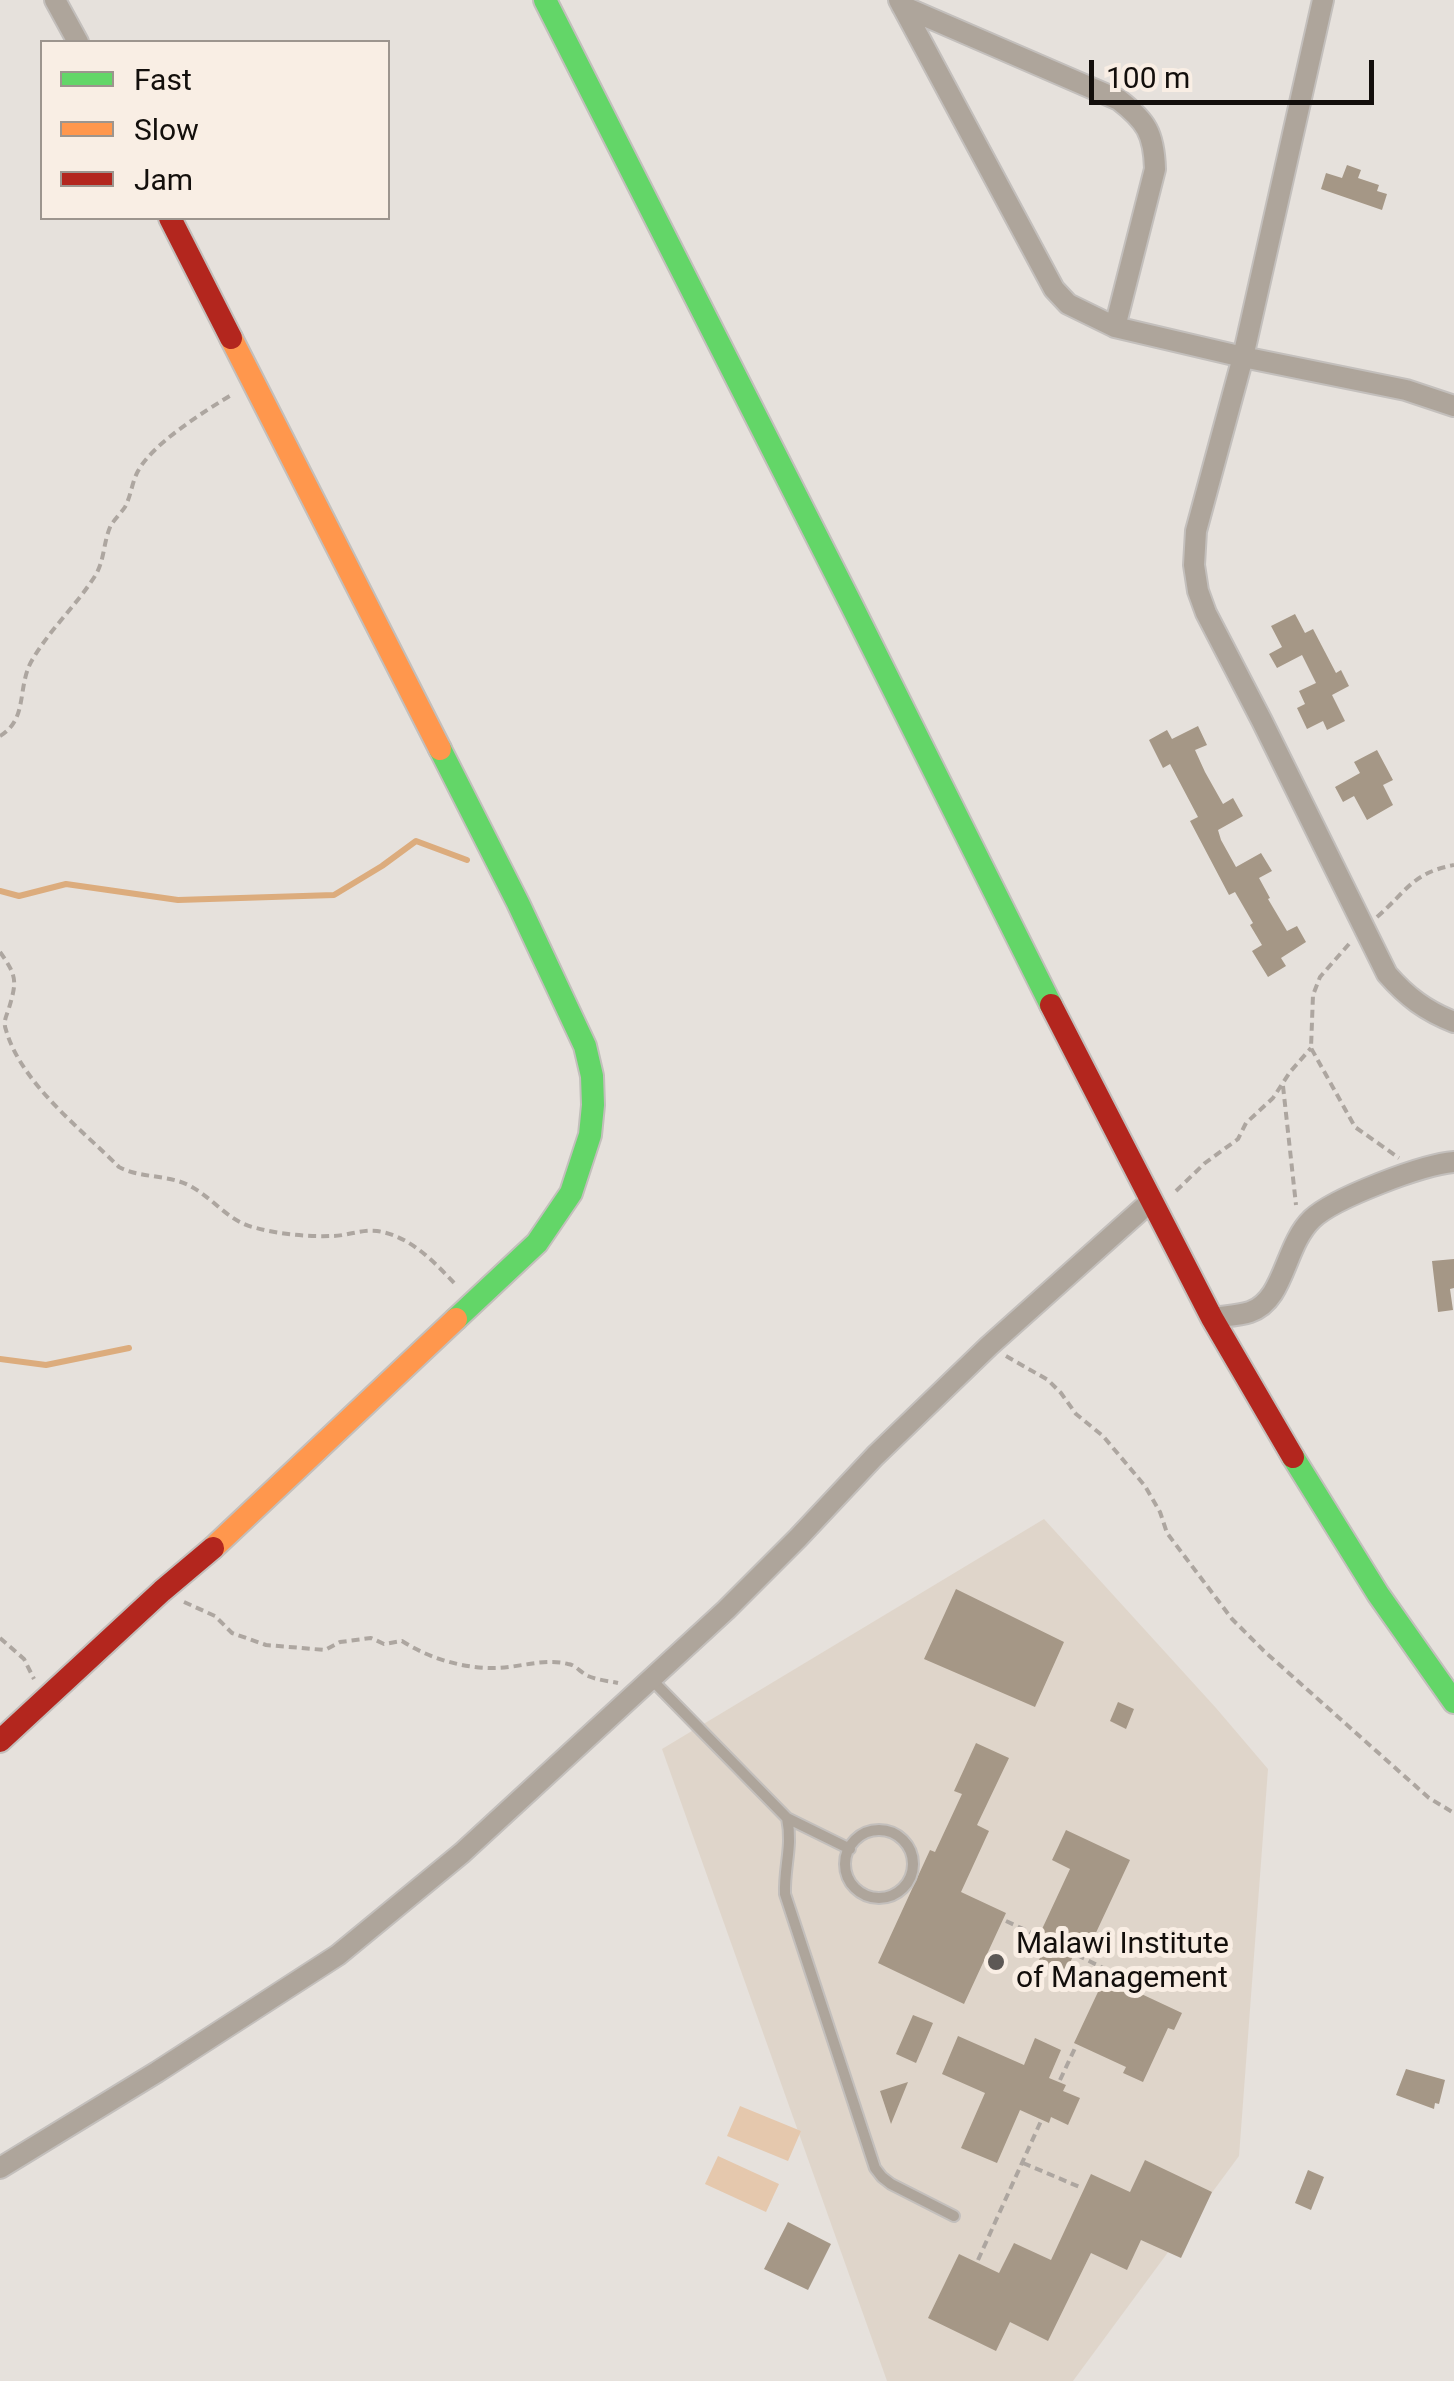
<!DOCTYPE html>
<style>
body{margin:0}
#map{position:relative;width:1454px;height:2381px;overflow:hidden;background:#e6e1dc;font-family:Roboto,sans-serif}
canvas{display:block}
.legend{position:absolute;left:40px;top:40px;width:350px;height:180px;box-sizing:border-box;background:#f9eee4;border:2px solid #9d958e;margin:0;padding:12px 18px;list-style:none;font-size:30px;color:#130f0c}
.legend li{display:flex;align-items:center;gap:20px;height:50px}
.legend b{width:50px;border:2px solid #9d958e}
.scale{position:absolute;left:1089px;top:60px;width:285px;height:45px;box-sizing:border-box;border:5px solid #130f0c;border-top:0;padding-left:12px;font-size:30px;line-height:35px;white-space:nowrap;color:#130f0c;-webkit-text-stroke:8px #f9eee4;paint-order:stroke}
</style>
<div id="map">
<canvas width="1454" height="2381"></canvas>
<ul class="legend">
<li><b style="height:12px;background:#63d668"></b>Fast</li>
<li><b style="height:12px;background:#ff974d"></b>Slow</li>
<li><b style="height:12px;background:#b3261e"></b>Jam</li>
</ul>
<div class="scale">100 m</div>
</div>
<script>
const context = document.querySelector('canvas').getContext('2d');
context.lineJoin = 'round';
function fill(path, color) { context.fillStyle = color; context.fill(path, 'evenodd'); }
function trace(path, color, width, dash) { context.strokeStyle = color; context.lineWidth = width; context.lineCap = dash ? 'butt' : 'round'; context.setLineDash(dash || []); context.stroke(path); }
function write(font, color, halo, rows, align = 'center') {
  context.font = font + ' Roboto,sans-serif'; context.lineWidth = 10; context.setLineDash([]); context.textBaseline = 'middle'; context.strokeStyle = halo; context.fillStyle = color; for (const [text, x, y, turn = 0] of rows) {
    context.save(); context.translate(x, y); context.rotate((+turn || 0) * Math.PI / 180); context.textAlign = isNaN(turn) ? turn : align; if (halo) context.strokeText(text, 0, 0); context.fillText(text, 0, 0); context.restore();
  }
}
fill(new Path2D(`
 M1044,1519L1216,1708L1268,1769L1239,2156L1073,2381H887L662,1749Z`), '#dfd5ca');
fill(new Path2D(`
 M740,2106L801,2131L788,2161L727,2136Z
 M718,2156L779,2184L766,2212L705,2184Z`), '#e5c8ad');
trace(new Path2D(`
 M0,891L19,896L66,884L178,900L334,895L382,866L416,841L467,860
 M0,1359L46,1365L129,1348`), '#dcac7d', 6);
fill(new Path2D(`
 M1347,165L1361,170L1358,178L1379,185L1377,191L1387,194L1382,210L1321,189L1326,173L1342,178Z
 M1295,614L1305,633L1313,629L1336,673L1341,670L1349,686L1332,695L1345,721L1327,730L1323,721L1307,729L1297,708L1305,704L1299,691L1316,683L1302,655L1277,668L1269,654L1282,647L1271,626Z
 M1198,726L1207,745L1195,750L1205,772L1223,804L1233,798L1243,816L1218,830L1221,840L1236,867L1261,853L1272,871L1259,878L1270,898L1268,899L1287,931L1297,926L1306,942L1281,958L1286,966L1268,977L1252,951L1262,945L1250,925L1253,923L1235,892L1229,895L1190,821L1198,817L1170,764L1163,768L1149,740L1167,730L1172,739Z
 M1377,750L1393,780L1383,785L1393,805L1367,820L1354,796L1343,802L1335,787L1360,773L1354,762Z
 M1454,1259V1288L1450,1289L1453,1310L1438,1312L1432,1261Z
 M956,1589L1064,1642L1035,1707L924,1659Z
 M1118,1702L1134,1709L1126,1729L1110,1721Z
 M976,1743L1009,1758L977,1825L989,1831L961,1892L1006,1913L964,2004L878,1963L930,1850L935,1852L962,1794L954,1791Z
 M1066,1830L1130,1860L1086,1954L1076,1950L1064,1975L1038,1962L1045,1947L1036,1942L1070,1869L1052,1860Z
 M1105,1977L1182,2013L1174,2030L1168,2028L1143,2082L1123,2073L1126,2067L1074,2043Z
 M913,2015L933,2023L916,2063L896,2054Z
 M958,2036L1024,2065L1035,2038L1061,2050L1049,2078L1066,2085L1063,2091L1080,2098L1068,2125L1051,2117L1049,2123L1020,2110L997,2163L961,2148L985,2093L942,2074Z
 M1406,2069L1445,2080L1439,2104L1435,2103L1434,2109L1396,2095Z
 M908,2082L891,2124L880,2091Z
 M1145,2160L1212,2192L1181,2258L1141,2240L1127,2270L1091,2253L1048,2341L1010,2322L996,2351L928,2318L959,2254L999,2273L1014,2243L1051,2260L1091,2174L1130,2192Z
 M1308,2170L1324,2177L1311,2210L1295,2203Z
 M788,2222L831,2244L808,2290L764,2269Z`), '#a59786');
const lane = new Path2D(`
 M651,1679L787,1818C793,1846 784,1866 785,1894L875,2168L882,2177L891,2184L954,2216
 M787,1818L850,1849
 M845 1864a34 34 0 1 1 68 0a34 34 0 1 1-68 0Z`);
const street = new Path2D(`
 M55,0L78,42
 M899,0L1054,289L1068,304L1115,327L1243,357L1406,390L1454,406
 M1323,0L1243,357L1196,531L1194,565L1198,591L1206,613L1262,721L1387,974C1407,997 1426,1011 1454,1022
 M902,6L1119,100C1146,121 1154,133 1155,169L1115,327
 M1212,1318C1224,1316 1238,1316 1250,1312C1285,1300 1284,1246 1312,1219C1334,1198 1424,1164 1454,1162
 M0,2168L157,2072L338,1955L462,1853L726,1610L798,1538L875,1456L989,1346L1151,1201`);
const fast = new Path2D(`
 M545,0L851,604L1051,1005
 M440,749L518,903L585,1046L592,1076L593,1105L590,1135L571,1193L537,1243L456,1319
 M1293,1457L1378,1594L1454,1702`);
const slow = new Path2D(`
 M231,338L440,749
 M213,1548L456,1319`);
const jam = new Path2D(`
 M170,218L231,338
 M1051,1005L1212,1318L1293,1457
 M0,1741L162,1591L213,1548`);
trace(lane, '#c3bfbc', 14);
trace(street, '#c3bfbc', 24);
trace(fast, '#c3bfbc', 26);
trace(slow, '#c3bfbc', 26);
trace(jam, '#c3bfbc', 26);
trace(new Path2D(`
 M0,736C28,719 17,689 31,662C49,630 76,606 95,576C105,560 103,542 111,525C115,519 121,513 125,507C131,496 132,482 138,471C152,444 206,410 233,394
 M1377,917C1407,891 1412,873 1454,865
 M1349,944L1320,977L1313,995L1311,1048L1355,1127L1399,1158
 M0,952C17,976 17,981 9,1008C6,1017 3,1022 6,1030C21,1083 81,1129 119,1167C142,1179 170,1174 192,1187C215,1200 229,1222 256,1228C279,1234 308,1237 332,1236C347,1236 362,1229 377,1231C411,1236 435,1263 457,1286
 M1283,1086L1296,1205
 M1176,1191L1205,1163L1238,1139L1246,1123L1273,1098L1290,1072L1311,1048
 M1006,1356L1048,1380L1061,1393L1076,1414L1103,1436L1145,1486L1160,1512L1167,1533L1232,1619L1264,1651L1429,1798L1454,1813
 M184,1602L215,1616L232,1633L266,1645L325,1650L340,1642L371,1638L384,1644L402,1641C430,1659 465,1669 498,1668C521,1667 545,1658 568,1664C576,1665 581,1673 588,1676C597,1680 609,1681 618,1683
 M0,1638L24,1659L34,1679
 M1006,1921L1036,1935
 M1077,1955L1109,1971L1107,1976
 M1060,2080L1076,2046
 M1023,2163L1082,2188
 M978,2260L1041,2121`), '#ada6a0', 4, [8, 5]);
trace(lane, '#aea59b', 10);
trace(street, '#aea59b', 20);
trace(fast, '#63d668', 22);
trace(slow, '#ff974d', 22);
trace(jam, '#b3261e', 22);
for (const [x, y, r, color] of [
 [996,1962,10,"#5d5855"]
]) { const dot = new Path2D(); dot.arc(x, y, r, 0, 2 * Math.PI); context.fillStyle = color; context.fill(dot); trace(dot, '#f9eee4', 4); }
write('30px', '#130f0c', '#f9eee4', [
 ["Malawi Institute",1016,1945],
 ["of Management",1016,1979]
], 'left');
</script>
